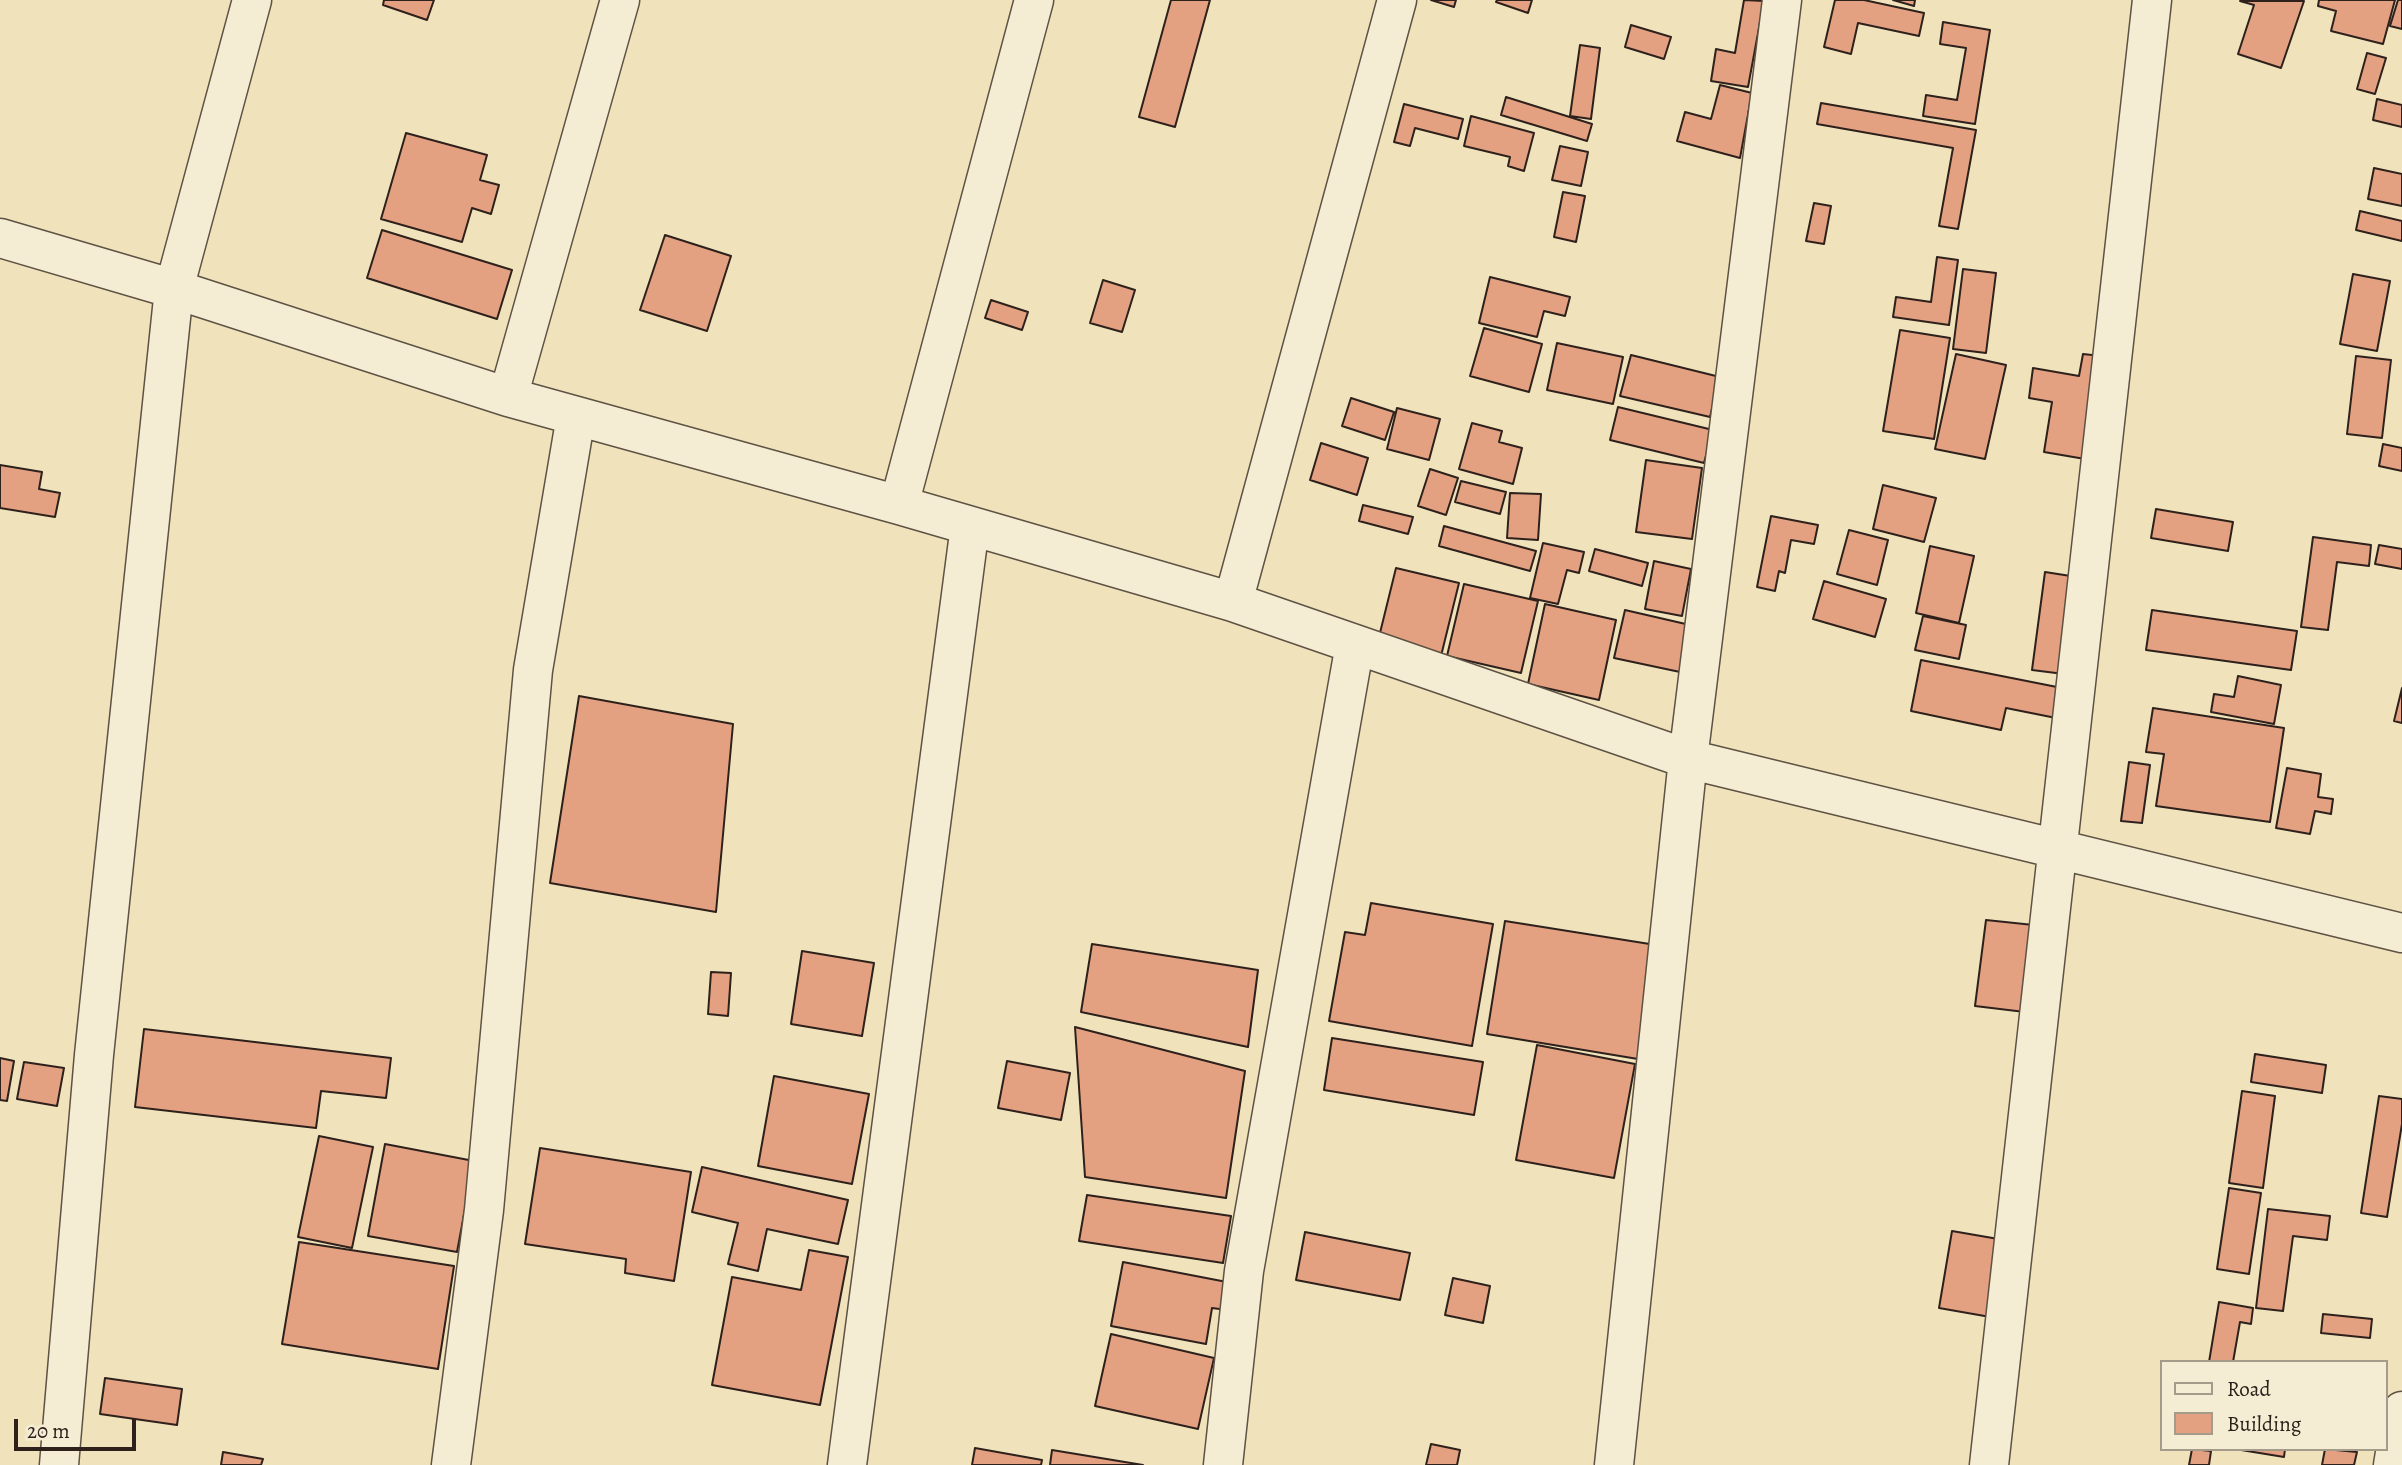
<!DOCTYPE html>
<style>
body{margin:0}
#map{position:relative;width:2402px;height:1465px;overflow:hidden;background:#f0e3bc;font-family:Alegreya,serif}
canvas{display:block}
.legend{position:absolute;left:2160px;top:1360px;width:228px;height:91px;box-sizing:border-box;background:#f5edd3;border:2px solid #a59b8a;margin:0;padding:9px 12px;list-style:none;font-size:21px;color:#2e211c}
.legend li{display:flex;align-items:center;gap:14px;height:35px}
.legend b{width:35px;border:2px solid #a59b8a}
.scale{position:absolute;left:14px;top:1419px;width:122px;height:32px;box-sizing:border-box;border:4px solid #2e211c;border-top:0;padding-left:9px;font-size:21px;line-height:24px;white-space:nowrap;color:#2e211c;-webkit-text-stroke:5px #f5edd3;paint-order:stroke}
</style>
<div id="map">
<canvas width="2402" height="1465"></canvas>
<ul class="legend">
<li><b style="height:9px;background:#f5edd3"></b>Road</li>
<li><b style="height:19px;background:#e3a182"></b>Building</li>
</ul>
<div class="scale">20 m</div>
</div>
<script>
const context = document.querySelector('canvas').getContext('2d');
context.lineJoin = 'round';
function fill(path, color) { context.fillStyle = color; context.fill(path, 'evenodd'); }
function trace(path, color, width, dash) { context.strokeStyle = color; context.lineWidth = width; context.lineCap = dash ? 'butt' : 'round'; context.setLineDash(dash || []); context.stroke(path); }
const building = new Path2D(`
 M384,0H434L427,20L383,5Z
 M1171,0H1210L1175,127L1139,117Z
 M1431,0H1456L1454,7Z
 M1497,0H1532L1528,13L1496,2Z
 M1744,0L1764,1L1748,87L1711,81L1716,49L1735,53Z
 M1835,0H1864L1924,13L1919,36L1858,23L1851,54L1824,47Z
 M1893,0H1915L1914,6Z
 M2319,0H2395L2383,44L2331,31L2336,11L2318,6Z
 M2398,0H2402V29L2390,26Z
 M2240,1H2304L2281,68L2238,54L2254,5Z
 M1943,22L1990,30L1975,124L1923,116L1926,95L1957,100L1966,48L1940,44Z
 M1631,25L1671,37L1664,59L1625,47Z
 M1580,45L1600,48L1591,119L1570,116Z
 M2367,53L2386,58L2375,94L2357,89Z
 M1720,85L1752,93L1740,158L1677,141L1685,112L1711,119Z
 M1506,97L1592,124L1587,141L1501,115Z
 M2377,99L2402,105V127L2373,120Z
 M1821,103L1976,130L1958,229L1939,226L1953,148L1817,124Z
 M1404,104L1463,119L1458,139L1415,128L1410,146L1394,142Z
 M1471,116L1534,133L1524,171L1508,166L1510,157L1464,146Z
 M406,133L487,155L480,180L499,185L491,214L472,208L462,242L381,219Z
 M1560,146L1588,152L1581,186L1552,180Z
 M2374,168L2402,174V206L2368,199Z
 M1563,192L1585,196L1576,242L1554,237Z
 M1814,203L1831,206L1824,244L1806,241Z
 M2360,211L2402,221V241L2356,230Z
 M382,230L512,270L497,319L367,278Z
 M665,235L731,256L707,331L640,310Z
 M1937,257L1958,260L1949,325L1893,317L1896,297L1931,302Z
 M1963,269L1996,273L1986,353L1953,349Z
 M2353,274L2390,281L2377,351L2340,344Z
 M1490,277L1570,297L1565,316L1544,311L1537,337L1479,323Z
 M1103,280L1135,290L1122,332L1090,323Z
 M991,300L1028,312L1022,330L985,318Z
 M1484,328L1542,344L1529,392L1470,376Z
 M1900,330L1950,338L1934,439L1883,431Z
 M1557,343L1623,357L1613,404L1547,390Z
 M1956,354L2006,365L1985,459L1935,449Z
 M2083,354L2101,356L2085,459L2044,452L2052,402L2029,398L2033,368L2079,376Z
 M1631,355L1720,377L1710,417L1620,396Z
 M2356,356L2391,360L2382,438L2347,434Z
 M1351,398L1394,412L1385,440L1342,426Z
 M1618,407L1713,430L1704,463L1610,440Z
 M1397,408L1440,419L1429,460L1387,449Z
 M1472,423L1502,431L1499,442L1522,448L1513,484L1459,469Z
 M1321,443L1368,458L1357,495L1310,480Z
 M2383,444L2402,448V471L2379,466Z
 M1646,460L1702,468L1692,539L1636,532Z
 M0,465L42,472L39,489L60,493L55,517L0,508Z
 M1430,469L1458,478L1446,515L1418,506Z
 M1461,481L1506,492L1500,514L1455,502Z
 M1883,485L1936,498L1924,542L1873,529Z
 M1510,493L1541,494L1538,540L1507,538Z
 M1363,505L1413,517L1408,534L1359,521Z
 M2156,509L2233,522L2228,551L2151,538Z
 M1771,516L1818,525L1814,544L1791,540L1785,573L1779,571L1775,591L1757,587Z
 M1444,526L1536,551L1530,571L1439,546Z
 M1849,530L1888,540L1877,585L1837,574Z
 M2313,537L2371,545L2369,566L2337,562L2328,630L2301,627Z
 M1543,543L1584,552L1579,573L1567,570L1558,604L1530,598Z
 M2379,545L2402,549V569L2375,564Z
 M1930,546L1974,556L1959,623L1916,613Z
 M1595,549L1648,563L1642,586L1589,571Z
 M1654,561L1691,569L1682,616L1645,609Z
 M1396,568L1459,583L1441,656L1378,641Z
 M2045,572L2077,577L2064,674L2032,670Z
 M1824,581L1886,599L1875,637L1813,619Z
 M1464,584L1538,601L1521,673L1447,656Z
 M1545,604L1616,620L1599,700L1528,684Z
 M1625,610L1690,625L1680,672L1614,658Z
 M2152,610L2297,631L2291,670L2146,650Z
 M1923,616L1966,625L1959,659L1915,650Z
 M1921,660L2067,689L2061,719L2006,708L2001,730L1911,711Z
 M2238,676L2281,685L2274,724L2211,712L2214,694L2234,697Z
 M2402,688V723L2394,721Z
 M579,696L733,724L716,912L550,883Z
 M2153,708L2284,728L2270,822L2156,806L2164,754L2146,752Z
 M2129,762L2150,765L2142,823L2121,821Z
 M2287,768L2321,774L2318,797L2333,799L2331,814L2315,811L2310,834L2276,828Z
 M1371,903L1493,924L1472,1046L1329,1021L1345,932L1365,935Z
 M1986,920L2043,926L2033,1013L1975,1006Z
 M1505,921L1656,945L1638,1059L1487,1034Z
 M1092,944L1258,970L1248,1047L1081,1012Z
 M802,951L874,963L862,1036L791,1024Z
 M711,972L731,973L728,1016L708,1014Z
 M1075,1027L1245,1071L1226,1198L1085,1177Z
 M144,1029L391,1058L386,1098L321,1091L316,1128L135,1107Z
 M1332,1038L1483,1062L1474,1115L1324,1090Z
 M1537,1045L1635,1064L1614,1178L1516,1160Z
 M2255,1054L2326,1065L2322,1093L2251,1082Z
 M0,1058L14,1061L7,1101L0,1100Z
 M1007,1061L1070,1073L1061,1120L998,1108Z
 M24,1062L64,1068L57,1106L17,1099Z
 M774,1076L869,1094L852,1184L758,1166Z
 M2242,1091L2275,1096L2263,1188L2229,1183Z
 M2379,1096L2402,1099V1124L2387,1217L2361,1213Z
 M319,1136L373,1147L352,1248L298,1237Z
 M385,1144L474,1161L457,1252L368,1236Z
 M540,1148L691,1172L674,1281L625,1273L626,1259L525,1244Z
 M702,1167L848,1200L838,1244L767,1229L758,1271L728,1264L738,1223L692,1212Z
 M2229,1188L2261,1193L2249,1274L2217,1269Z
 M1087,1195L1231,1216L1223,1263L1079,1241Z
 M2268,1209L2330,1216L2327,1240L2293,1236L2283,1311L2256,1308Z
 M1952,1231L2010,1241L1996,1318L1939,1308Z
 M1305,1232L1410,1253L1400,1300L1296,1280Z
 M299,1242L454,1266L438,1369L282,1344Z
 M809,1250L848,1257L820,1405L712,1385L732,1277L801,1290Z
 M1123,1262L1232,1283L1227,1310L1212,1308L1206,1344L1111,1326Z
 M1453,1278L1490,1286L1483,1323L1445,1315Z
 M2219,1302L2253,1308L2251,1324L2240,1322L2233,1362H2209Z
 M2323,1314L2372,1319L2370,1338L2321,1333Z
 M1111,1334L1214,1358L1198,1429L1095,1406Z
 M105,1378L182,1389L177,1425L100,1414Z
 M1431,1444L1460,1450L1457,1465H1426Z
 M975,1448L1042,1460L1041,1465H972Z
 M2192,1449L2211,1451L2209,1465H2189Z
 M2235,1449H2285L2284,1457Z
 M2325,1449L2357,1452L2354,1465H2322Z
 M1052,1450L1143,1465H1050Z
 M223,1452L263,1459L261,1465H221Z`);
fill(building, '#e3a182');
trace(building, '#2e211c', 2);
const minor = new Path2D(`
 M0,238L174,289L508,397L899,505L1233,602L1688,759L2402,933
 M508,397L620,0
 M899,505L1034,0
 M1233,602L1397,0
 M59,1465L94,1055L174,289L252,0
 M451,1465L484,1210L533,670L576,416
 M847,1465L970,526
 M1223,1465L1244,1271L1355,644
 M1614,1465L1688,759L1782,0
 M1989,1465L2152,0
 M2393,1465L2402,1411`);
trace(minor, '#5e5244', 41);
trace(minor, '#f5edd3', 38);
</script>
